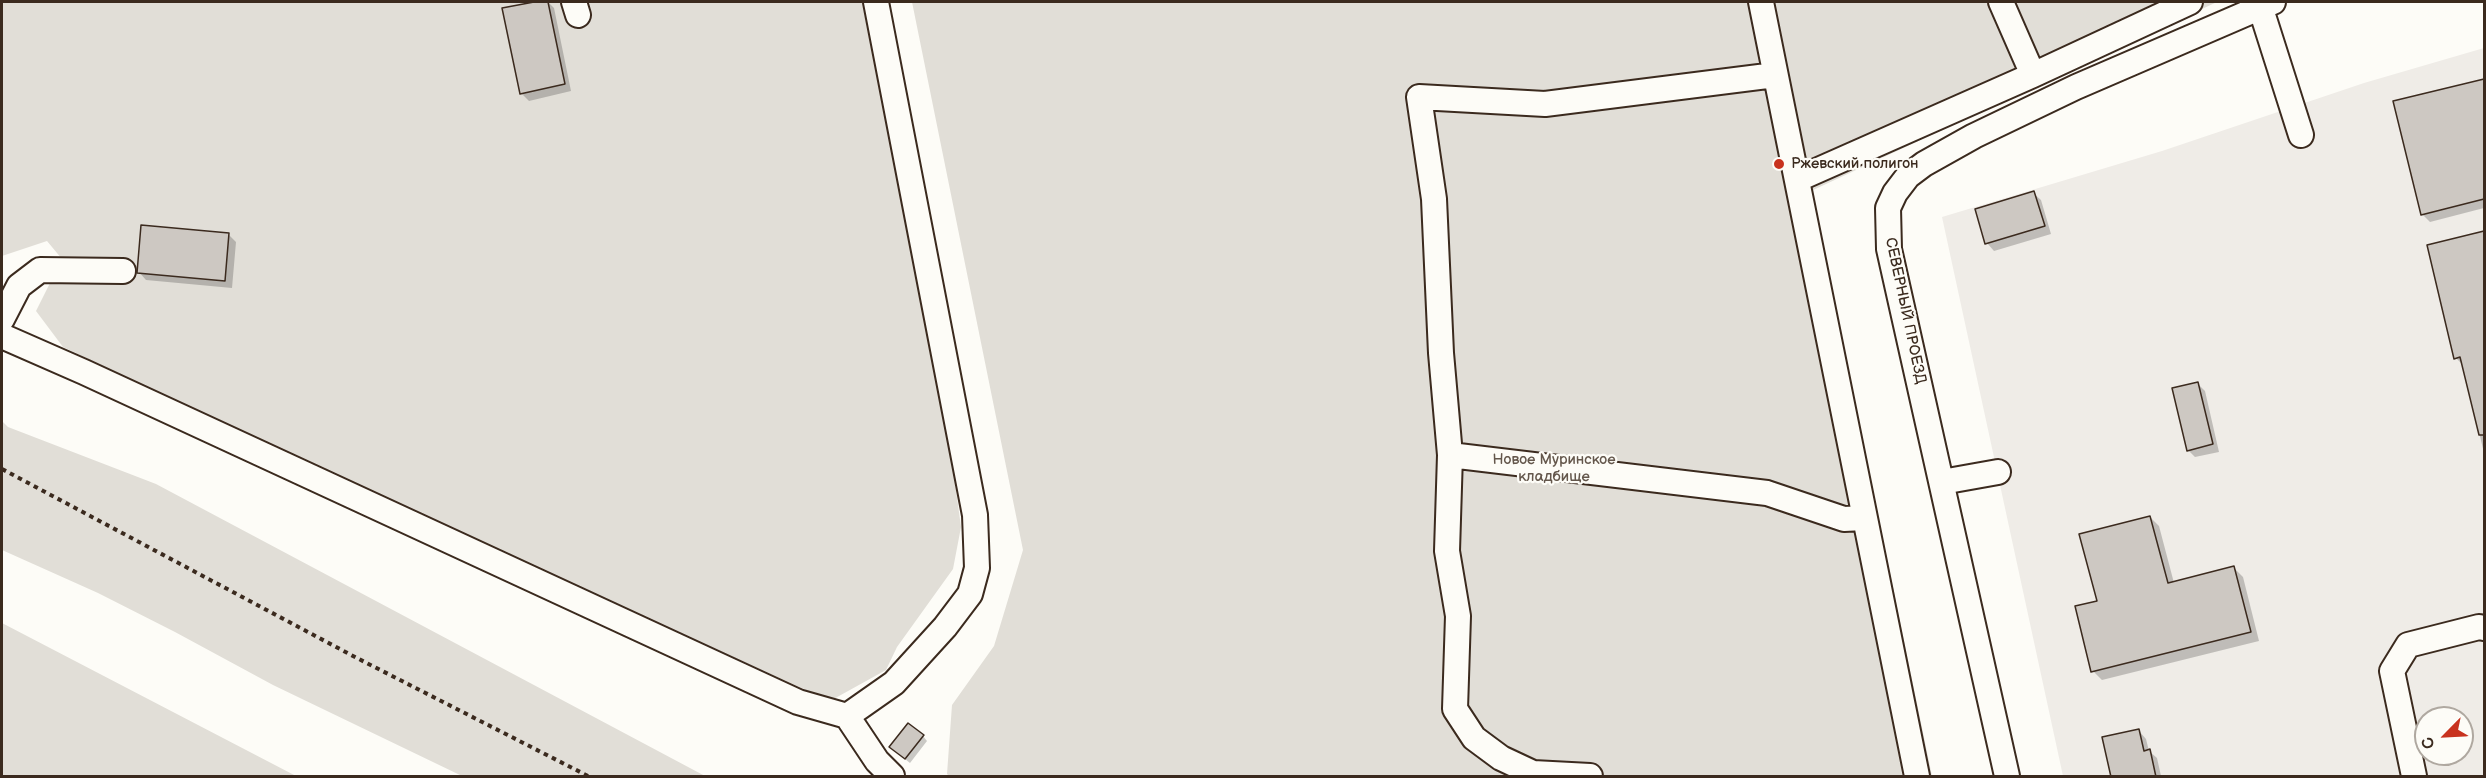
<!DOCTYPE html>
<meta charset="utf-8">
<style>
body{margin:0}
#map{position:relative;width:2486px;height:778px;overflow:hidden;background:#fdfcf7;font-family:"Balsamiq Sans",sans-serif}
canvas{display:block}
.frame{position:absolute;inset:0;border:3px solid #3b2a1e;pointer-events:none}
.north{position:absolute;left:2414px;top:706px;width:60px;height:60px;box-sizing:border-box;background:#fdfcf7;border:2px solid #afa8a0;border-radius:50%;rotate:246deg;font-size:16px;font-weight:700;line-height:24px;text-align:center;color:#3b2a1e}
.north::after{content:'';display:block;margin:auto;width:21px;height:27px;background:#c8321e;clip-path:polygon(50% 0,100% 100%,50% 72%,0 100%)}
</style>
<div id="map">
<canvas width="2486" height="778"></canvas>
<div class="frame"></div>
<div class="north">С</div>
</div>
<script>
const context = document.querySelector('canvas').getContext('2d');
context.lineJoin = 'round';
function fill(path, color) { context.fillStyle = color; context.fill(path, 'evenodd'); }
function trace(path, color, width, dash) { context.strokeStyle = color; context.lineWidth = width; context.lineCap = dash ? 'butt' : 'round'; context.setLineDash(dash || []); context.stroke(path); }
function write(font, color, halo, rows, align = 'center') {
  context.font = font + ' "Balsamiq Sans",sans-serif'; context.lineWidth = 4.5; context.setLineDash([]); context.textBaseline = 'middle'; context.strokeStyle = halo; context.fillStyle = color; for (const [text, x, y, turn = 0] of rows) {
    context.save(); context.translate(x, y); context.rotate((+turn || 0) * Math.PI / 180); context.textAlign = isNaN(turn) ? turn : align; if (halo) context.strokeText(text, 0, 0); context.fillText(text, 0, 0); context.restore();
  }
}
fill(new Path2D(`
 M2484,48V776H2063L1942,217L2162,151L2364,83ZM2426,718H2462V754H2426Z`), '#efece7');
fill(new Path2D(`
 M2,2H862L951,453L961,527L953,569L897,647L886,670L830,701L346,481L63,347L36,311L62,259L47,241L2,256Z
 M912,2H2217L1811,191L1932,776H949L947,774L952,705L994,646L1023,550Z
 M2,421L8,427L156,484L705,776H462L273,685L175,632L98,593L2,550Z
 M2,623L296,776H2Z`), '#e1ded7');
fill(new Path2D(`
 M542,2H548L554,8L571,91L529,101L521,93L504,9Z
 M2484,81V208L2430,222L2422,214L2395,102Z
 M2033,193L2041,200L2051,234L1994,251L1987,243Z
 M2484,232V453L2463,365L2456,358L2428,246Z
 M229,235L236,242L232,288L146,280L139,272Z
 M2198,384L2205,391L2219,452L2195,457L2188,450Z
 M2150,517L2159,526L2174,583L2234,568L2243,577L2259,641L2102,680L2093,671L2098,602Z
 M2139,731L2146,739L2149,751L2157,758L2161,776H2112Z
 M923,736L927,741L910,763L895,751Z`), '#0003');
const building = new Path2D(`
 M534,2H548L565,84L520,94L502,8Z
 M2484,79V199L2421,215L2393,101Z
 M2034,191L2045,226L1985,244L1975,209Z
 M141,225L229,233L225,281L137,273Z
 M2484,231V435H2479L2460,357L2454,359L2427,245Z
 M2198,382L2213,444L2187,451L2172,388Z
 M2150,516L2168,583L2234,566L2251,632L2091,672L2075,606L2097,601L2079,534Z
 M908,723L924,735L905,759L889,747Z
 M2139,729L2144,751L2150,749L2156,777H2111L2102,737Z`);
fill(building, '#cdc8c2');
trace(building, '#3b2a1e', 1.5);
const minor = new Path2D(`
 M574,2L578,15
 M1761,2L1917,776
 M2001,2L2033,75
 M2260,6L2301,135
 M1798,179L2033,75L2190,2
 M2,319L19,286L40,270L123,271
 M2,336L84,372L798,702L847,716L894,683L945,627L970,594L977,568L975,515L876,2
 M1450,455L1767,493L1844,519L1864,518
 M1942,482L1998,472
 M847,716L877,761L892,776
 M1590,776L1533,773L1501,758L1474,738L1455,709L1458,616L1447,551L1450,455L1441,353L1434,199L1419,97L1545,104L1775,75
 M2007,776L1889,249L1888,208L1895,193L1908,176L1924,164L1974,136L2076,87L2273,2
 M2414,776L2392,671L2408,645L2479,627L2484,628`);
trace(minor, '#3b2a1e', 28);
trace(new Path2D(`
 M2,469L353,656L588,776`), '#3b2a1e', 4, [4.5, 4.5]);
trace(minor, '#fdfcf7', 24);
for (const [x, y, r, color] of [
 [1779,164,6,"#c8321e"]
]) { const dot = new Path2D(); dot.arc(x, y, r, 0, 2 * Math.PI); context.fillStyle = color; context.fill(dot); trace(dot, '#fdfcf7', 2); }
write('15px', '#3b2a1e', '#fdfcf7', [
 ["Ржевский полигон",1791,164]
], 'left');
write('15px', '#3b2a1e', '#fdfcf7', [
 ["СЕВЕРНЫЙ ПРОЕЗД",1905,311,78]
]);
write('15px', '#64574c', '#fdfcf7', [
 ["Новое Муринское",1554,460],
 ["кладбище",1554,477]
]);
</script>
